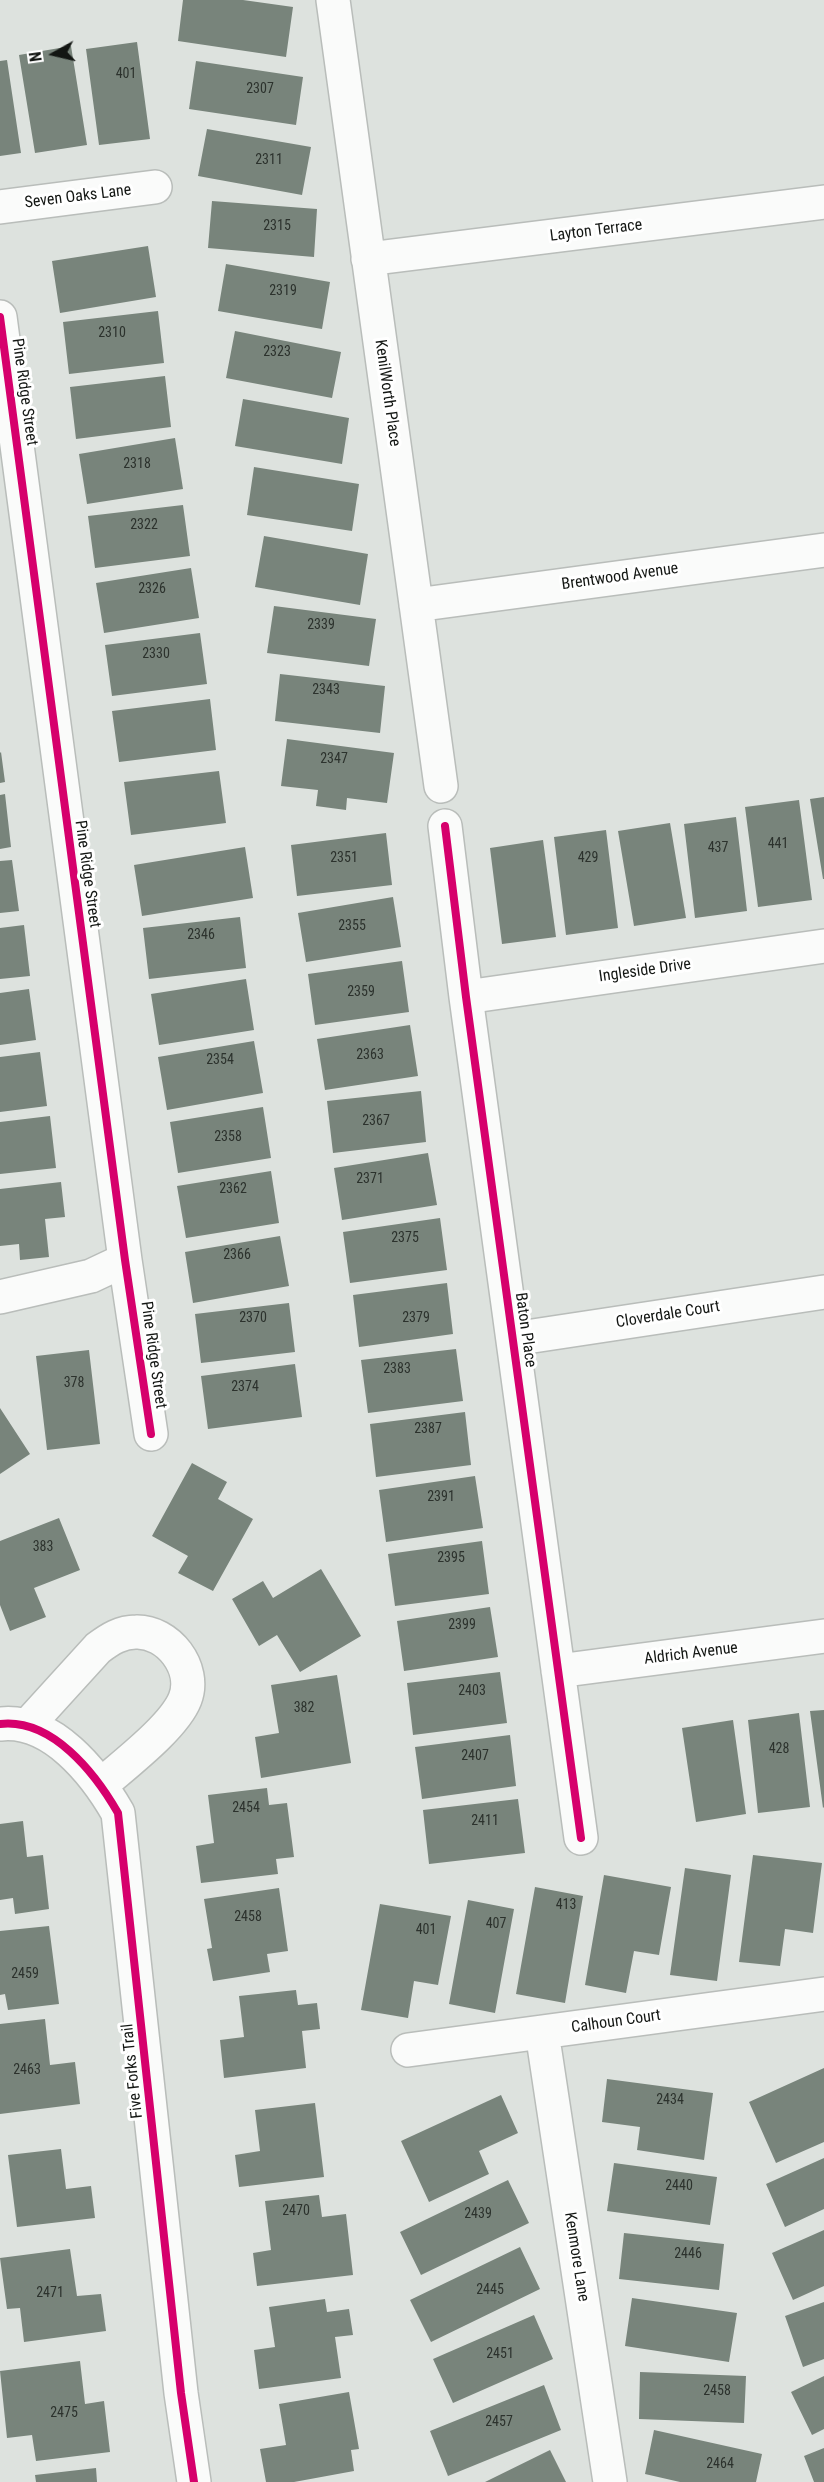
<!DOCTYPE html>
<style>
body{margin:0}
#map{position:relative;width:824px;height:2482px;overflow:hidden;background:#dde2de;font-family:"Roboto Condensed",sans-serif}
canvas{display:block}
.north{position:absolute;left:24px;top:24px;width:60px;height:60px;-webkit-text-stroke:4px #fff;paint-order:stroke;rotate:262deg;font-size:16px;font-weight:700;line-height:24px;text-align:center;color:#131613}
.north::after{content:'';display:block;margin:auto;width:21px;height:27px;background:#131613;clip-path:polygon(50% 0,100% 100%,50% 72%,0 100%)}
</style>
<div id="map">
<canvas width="824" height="2482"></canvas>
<div class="north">N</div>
</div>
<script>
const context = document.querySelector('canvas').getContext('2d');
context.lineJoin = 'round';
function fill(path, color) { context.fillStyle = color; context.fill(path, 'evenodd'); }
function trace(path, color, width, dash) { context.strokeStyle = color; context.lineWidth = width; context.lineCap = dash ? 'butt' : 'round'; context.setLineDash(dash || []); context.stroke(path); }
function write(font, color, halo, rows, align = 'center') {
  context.font = font + ' "Roboto Condensed",sans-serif'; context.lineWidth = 6; context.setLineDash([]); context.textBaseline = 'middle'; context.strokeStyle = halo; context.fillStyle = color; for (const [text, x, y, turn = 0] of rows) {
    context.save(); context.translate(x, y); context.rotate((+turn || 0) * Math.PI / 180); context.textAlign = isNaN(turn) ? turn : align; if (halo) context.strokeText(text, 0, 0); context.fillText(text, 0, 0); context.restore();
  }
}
fill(new Path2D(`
 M183,0H243L293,7L286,57L178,41Z
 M137,42L150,139L99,145L86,49Z
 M71,46L87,145L35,153L19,55Z
 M7,60L21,153L0,156V61Z
 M196,61L303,77L296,125L189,109Z
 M207,129L311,147L302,195L198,176Z
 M212,201L317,209L314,257L208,248Z
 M148,246L156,297L60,313L52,261Z
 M226,264L330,282L322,329L218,311Z
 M158,311L164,363L69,374L63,322Z
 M235,331L341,352L332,398L226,378Z
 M165,376L171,427L76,439L70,387Z
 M243,399L349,418L342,464L235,446Z
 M175,438L183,489L87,504L79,454Z
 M254,467L359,484L352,531L247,515Z
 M183,505L190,556L95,568L88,516Z
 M264,536L368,554L360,605L255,587Z
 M191,568L199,618L104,633L96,583Z
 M274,606L376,619L369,666L267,653Z
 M200,633L207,684L112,696L105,645Z
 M280,674L385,686L380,733L275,721Z
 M210,699L216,750L119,762L112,711Z
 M287,739L394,753L387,803L347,798L346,810L316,806L318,790L281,786Z
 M1,752L5,782L0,783V753Z
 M219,771L226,823L131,835L124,782Z
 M5,794L11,847L0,849V795Z
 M824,797V879H823L810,799Z
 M799,800L812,900L758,907L745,807Z
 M736,817L747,911L695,918L684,824Z
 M670,823L686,918L634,926L618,831Z
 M606,830L618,928L566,935L554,837Z
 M386,833L392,885L297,896L291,845Z
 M543,840L556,937L502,944L490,848Z
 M245,847L253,898L142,916L134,865Z
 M12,860L19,911L0,913V861Z
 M393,897L401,947L306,962L298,913Z
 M240,917L246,968L149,979L143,928Z
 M24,925L30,976L0,979V928Z
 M402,961L409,1012L315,1025L308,974Z
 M246,979L254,1030L159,1045L151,994Z
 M29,989L36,1040L0,1045V993Z
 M410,1025L418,1076L325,1090L317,1039Z
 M254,1041L263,1093L167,1110L158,1057Z
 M40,1052L47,1106L0,1112V1057Z
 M421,1091L426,1142L333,1153L327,1101Z
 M263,1107L271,1158L178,1173L170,1122Z
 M50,1116L56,1168L0,1174V1122Z
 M428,1153L437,1205L342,1220L334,1168Z
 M271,1171L279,1223L186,1238L177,1186Z
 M61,1182L65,1217L45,1219L49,1257L20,1260L19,1244L0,1246V1189Z
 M440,1218L447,1270L350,1283L343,1232Z
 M280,1236L289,1286L193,1303L185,1252Z
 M447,1283L453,1334L359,1347L353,1295Z
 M289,1303L295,1352L201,1363L195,1314Z
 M456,1349L463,1401L368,1413L361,1360Z
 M89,1350L100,1444L47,1450L36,1356Z
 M295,1364L302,1417L208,1429L201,1376Z
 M0,1408L30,1454L0,1474Z
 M465,1412L471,1465L376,1477L370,1424Z
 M192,1463L227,1482L218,1499L253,1519L213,1591L178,1573L188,1556L152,1536Z
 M475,1476L483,1528L386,1542L379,1490Z
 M59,1518L80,1570L34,1588L46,1617L10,1631L0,1605V1541Z
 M482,1541L489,1594L395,1606L388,1554Z
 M321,1569L361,1636L300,1672L277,1635L259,1646L232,1599L263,1581L273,1598Z
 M490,1607L498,1657L404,1671L397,1621Z
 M500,1672L507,1723L413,1735L407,1683Z
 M337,1675L351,1763L261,1778L255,1737L279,1733L271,1685Z
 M824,1710V1807L823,1808L810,1711Z
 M799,1713L810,1807L758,1813L748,1720Z
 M733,1720L746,1814L696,1822L682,1728Z
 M510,1735L516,1786L422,1799L415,1747Z
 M267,1788L269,1805L287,1803L294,1857L276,1859L278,1874L201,1883L196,1846L214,1843L208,1795Z
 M518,1799L525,1853L429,1864L423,1810Z
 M23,1821L27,1857L43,1855L49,1909L15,1914L13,1898L0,1900V1824Z
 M753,1855L822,1863L813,1933L785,1929L780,1966L739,1962Z
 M685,1868L731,1875L717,1981L670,1975Z
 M604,1875L671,1887L659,1955L634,1951L626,1993L585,1985Z
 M535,1887L583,1896L565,2003L516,1994Z
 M279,1888L288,1951L267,1954L270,1972L213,1981L207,1949L212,1948L204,1899Z
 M468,1900L514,1909L495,2013L449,2004Z
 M380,1904L451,1916L438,1985L414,1981L408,2018L361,2010Z
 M49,1926L59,2004L8,2010L5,1994L0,1995V1931Z
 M296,1990L298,2005L317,2003L320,2029L302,2031L306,2068L224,2078L220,2040L244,2037L239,1996Z
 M45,2019L50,2065L75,2062L80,2104L0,2114V2024Z
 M824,2068V2142L776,2163L749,2102Z
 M607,2079L713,2093L704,2160L637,2150L640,2127L602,2122Z
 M501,2095L518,2133L479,2151L489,2174L429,2202L401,2141Z
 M315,2103L324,2177L239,2187L235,2155L260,2151L255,2110Z
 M61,2149L66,2189L91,2186L95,2218L17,2227L8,2155Z
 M824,2158V2209L785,2227L766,2184Z
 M614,2163L717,2177L710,2225L607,2211Z
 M508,2180L529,2223L421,2275L400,2232Z
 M319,2195L322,2217L346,2214L353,2275L257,2286L253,2253L271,2250L265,2201Z
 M824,2230V2286L793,2300L772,2253Z
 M624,2233L724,2244L719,2290L619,2279Z
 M520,2247L540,2289L431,2342L410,2300Z
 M70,2249L77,2296L101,2294L106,2331L24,2342L20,2308L7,2309L0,2258Z
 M632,2298L737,2313L729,2362L625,2346Z
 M325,2299L327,2312L349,2309L353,2335L335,2337L341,2378L259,2389L254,2350L275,2347L269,2307Z
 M824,2302V2359L803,2367L785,2316Z
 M534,2315L553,2359L453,2403L433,2359Z
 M80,2361L85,2404L104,2401L110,2452L36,2461L32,2435L7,2438L0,2371Z
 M640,2372L746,2376L744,2423L639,2419Z
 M824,2376V2429L812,2435L791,2392Z
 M544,2385L561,2430L448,2476L430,2431Z
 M349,2392L359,2449L351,2450L354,2471L294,2482H266L260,2449L286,2445L279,2404Z
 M654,2430L762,2454L756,2482H680L645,2474Z
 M824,2448V2482H814L804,2456Z
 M550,2450L566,2482H485Z
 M96,2468L97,2482H36L35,2475Z`), '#78847b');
const minor = new Path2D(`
 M333,0L441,786
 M0,207L155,187
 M368,259L824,202
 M0,317L125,1260L151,1434
 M416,605L824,550
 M445,826L466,997L581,1838
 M466,997L824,946
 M0,1297L91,1276L125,1260
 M513,1339L824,1292
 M558,1671L824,1636
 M0,1724C52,1718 95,1773 118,1813L181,2393L194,2482
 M27,1726L98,1648C110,1639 121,1632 136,1632C168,1631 197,1668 185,1699C174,1727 125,1764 101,1785
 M542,2032L610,2482
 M408,2050L824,1994`);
trace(minor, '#b9bdba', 36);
trace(minor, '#fafbfa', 33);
trace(new Path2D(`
 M0,317L125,1260L151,1434
 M445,826L466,997L581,1838
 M0,1724C52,1718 95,1773 118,1813L181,2393L194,2482`), '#d6006c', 8);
write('14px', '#2c322d', null, [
 ["401",126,74],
 ["2307",260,89],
 ["2311",269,160],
 ["2315",277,226],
 ["2319",283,291],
 ["2310",112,333],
 ["2323",277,352],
 ["2318",137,464],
 ["2322",144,525],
 ["2326",152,589],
 ["2339",321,625],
 ["2330",156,654],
 ["2343",326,690],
 ["2347",334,759],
 ["441",778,844],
 ["437",718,848],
 ["2351",344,858],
 ["429",588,858],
 ["2355",352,926],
 ["2346",201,935],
 ["2359",361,992],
 ["2363",370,1055],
 ["2354",220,1060],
 ["2367",376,1121],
 ["2358",228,1137],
 ["2371",370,1179],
 ["2362",233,1189],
 ["2375",405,1238],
 ["2366",237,1255],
 ["2370",253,1318],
 ["2379",416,1318],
 ["2383",397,1369],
 ["378",74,1383],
 ["2374",245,1387],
 ["2387",428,1429],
 ["2391",441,1497],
 ["383",43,1547],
 ["2395",451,1558],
 ["2399",462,1625],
 ["2403",472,1691],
 ["382",304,1708],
 ["428",779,1749],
 ["2407",475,1756],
 ["2454",246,1808],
 ["2411",485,1821],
 ["413",566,1905],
 ["2458",248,1917],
 ["407",496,1924],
 ["401",426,1930],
 ["2459",25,1974],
 ["2463",27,2070],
 ["2434",670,2100],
 ["2440",679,2186],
 ["2470",296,2211],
 ["2439",478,2214],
 ["2446",688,2254],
 ["2445",490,2290],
 ["2471",50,2293],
 ["2451",500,2354],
 ["2458",717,2391],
 ["2475",64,2413],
 ["2457",499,2422],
 ["2464",720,2464]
]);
write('16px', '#131613', '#fff', [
 ["Seven Oaks Lane",78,197,-7],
 ["Layton Terrace",596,231,-7],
 ["Pine Ridge Street",24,392,82],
 ["KenilWorth Place",387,393,82],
 ["Brentwood Avenue",620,577,-8],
 ["Pine Ridge Street",87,874,82],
 ["Ingleside Drive",645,971,-8],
 ["Cloverdale Court",668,1315,-9],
 ["Baton Place",525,1330,82],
 ["Pine Ridge Street",153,1355,82],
 ["Aldrich Avenue",691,1654,-7],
 ["Calhoun Court",616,2022,-8],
 ["Five Forks Trail",133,2071,-96],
 ["Kenmore Lane",576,2257,81]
]);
</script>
